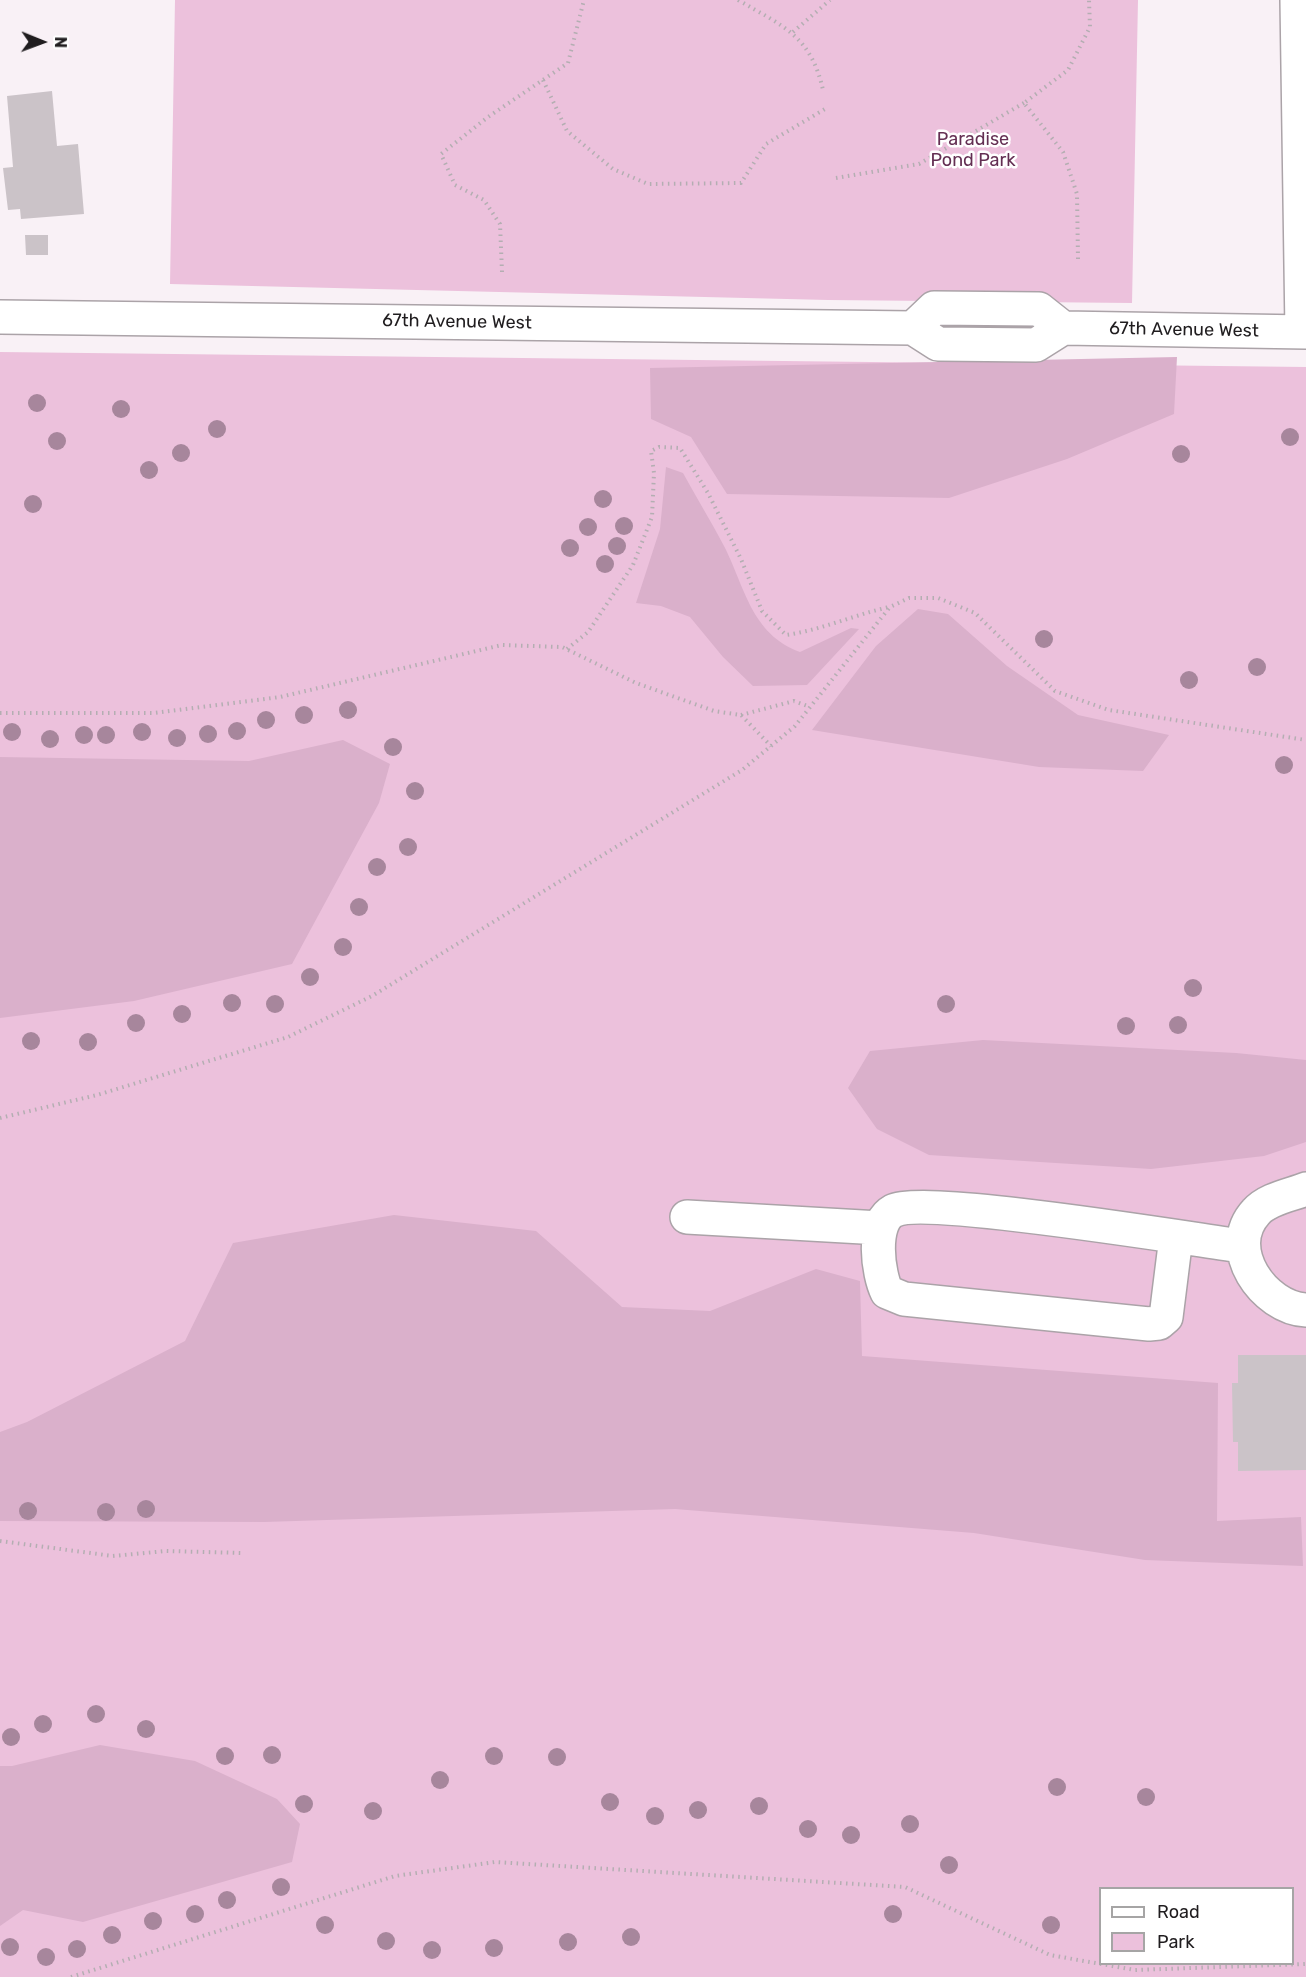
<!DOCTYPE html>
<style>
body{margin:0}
#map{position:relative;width:1306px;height:1977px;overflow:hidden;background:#f9f1f6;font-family:Rubik,sans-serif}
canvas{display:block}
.legend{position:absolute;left:1099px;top:1887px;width:195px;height:78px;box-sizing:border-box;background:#fff;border:2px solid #a6a5a5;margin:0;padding:8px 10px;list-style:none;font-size:18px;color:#201d1f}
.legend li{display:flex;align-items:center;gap:12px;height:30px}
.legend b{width:30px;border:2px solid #a6a5a5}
.north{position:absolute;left:12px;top:12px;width:60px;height:60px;-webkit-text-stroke:4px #fff;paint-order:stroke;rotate:91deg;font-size:16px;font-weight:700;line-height:24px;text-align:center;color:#201d1f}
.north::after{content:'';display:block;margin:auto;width:21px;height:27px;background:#201d1f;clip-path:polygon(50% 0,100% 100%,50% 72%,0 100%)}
</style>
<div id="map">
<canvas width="1306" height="1977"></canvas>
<ul class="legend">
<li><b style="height:8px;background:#fff"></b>Road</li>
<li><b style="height:16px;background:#ecc1dc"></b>Park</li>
</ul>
<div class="north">N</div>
</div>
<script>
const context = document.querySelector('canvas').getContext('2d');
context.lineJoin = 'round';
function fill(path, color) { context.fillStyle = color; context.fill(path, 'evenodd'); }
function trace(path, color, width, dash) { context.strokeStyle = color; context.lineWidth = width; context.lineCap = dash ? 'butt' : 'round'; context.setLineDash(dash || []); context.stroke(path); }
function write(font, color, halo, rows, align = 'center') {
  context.font = font + ' Rubik,sans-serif'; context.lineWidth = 5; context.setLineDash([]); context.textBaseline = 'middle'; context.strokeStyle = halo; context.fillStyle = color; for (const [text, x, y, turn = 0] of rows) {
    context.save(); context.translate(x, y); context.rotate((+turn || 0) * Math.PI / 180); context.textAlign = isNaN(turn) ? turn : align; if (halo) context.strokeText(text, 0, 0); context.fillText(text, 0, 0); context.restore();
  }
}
fill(new Path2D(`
 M175,0H1138L1132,303L828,300L170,284Z
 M0,352L1306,367V1977H0ZM1100,1888H1292V1964H1100Z`), '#ecc1dc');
fill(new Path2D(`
 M1177,357L1174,414L1067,459L949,498L727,494L691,437L651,419L650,368Z
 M666,467L683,473C696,497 711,521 724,546C745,587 751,634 800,652L851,628L859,629L807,685L753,686L723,657L690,617L661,606L636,603L660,529Z
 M918,609L948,614L1007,666L1078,715L1169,735L1143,771L1039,767L812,730L876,646Z
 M343,740L390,764L379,803L292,964L134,1001L0,1018V757L249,761Z
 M983,1040L1236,1053L1306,1060V1142L1264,1156L1151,1169L929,1155L877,1129L848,1088L870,1051Z
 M394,1215L536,1231L622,1307L710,1311L816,1269L860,1281L862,1356L1218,1383L1217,1521L1301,1517L1303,1566L1145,1560L974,1533L675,1509L264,1522L0,1521V1432L27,1422L185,1341L233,1243Z
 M100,1745L195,1761L277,1799L300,1824L292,1862L83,1922L23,1910L0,1926V1766H12Z`), '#dab0cb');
fill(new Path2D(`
 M52,91L57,146L78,144L84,214L21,219L20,209L8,210L3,168L13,167L7,96Z
 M25,235H48V255H26Z
 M1238,1355H1306V1470L1238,1471V1442H1233L1232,1383H1238Z`), '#cbc3c8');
const minor = new Path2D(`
 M1297,0L1302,332
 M0,317L913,328L938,344L1036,345L1063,328L1306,332
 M913,328L934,308L1039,309L1063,328
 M1306,1189C1291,1195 1267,1199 1256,1212C1222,1249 1264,1308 1306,1310
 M687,1217L880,1228
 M1176,1237L1166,1317L1159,1323L1149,1324L904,1299L887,1292C878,1274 871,1223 893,1211C924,1195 1190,1239 1242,1246`);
trace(minor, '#aba3a8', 36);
trace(new Path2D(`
 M738,0C783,26 811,36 823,90
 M793,32L830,0
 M543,80L567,131L613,169L648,184L741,183L766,144L825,109
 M836,178L919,164L1024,103
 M1078,259L1077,194L1063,152L1024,103L1068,70L1090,27L1089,0
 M502,272L500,224L484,200L455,185L441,154L488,117L568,63L584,0
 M567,649L588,632L633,565L652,517L654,473L651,451L659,447L680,448L708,493L741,559L762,611L786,635C821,630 854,615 889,607
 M0,713H154L280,697L502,645L562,647L636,683L714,711L741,715L771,746
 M741,715L794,701L810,707
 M0,1118L97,1095L288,1037L372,996L742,770L795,726L890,607L909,598H938L975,613L1055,691L1109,710L1306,740
 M0,1541L113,1556L166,1551L243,1553
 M71,1977L395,1876L495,1862L905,1887L1050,1955L1135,1970L1306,1964`), '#b4aeb2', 4, [1.5, 4.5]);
trace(minor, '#fff', 33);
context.fillStyle = '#a7869c';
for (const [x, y] of [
 [37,403],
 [121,409],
 [217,429],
 [1290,437],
 [57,441],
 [181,453],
 [1181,454],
 [149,470],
 [603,499],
 [33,504],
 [624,526],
 [588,527],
 [617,546],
 [570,548],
 [605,564],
 [1044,639],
 [1257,667],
 [1189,680],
 [348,710],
 [304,715],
 [266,720],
 [237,731],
 [12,732],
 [142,732],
 [208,734],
 [84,735],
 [106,735],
 [177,738],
 [50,739],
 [393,747],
 [1284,765],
 [415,791],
 [408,847],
 [377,867],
 [359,907],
 [343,947],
 [310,977],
 [1193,988],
 [232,1003],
 [275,1004],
 [946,1004],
 [182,1014],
 [136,1023],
 [1178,1025],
 [1126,1026],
 [31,1041],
 [88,1042],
 [146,1509],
 [28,1511],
 [106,1512],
 [96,1714],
 [43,1724],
 [146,1729],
 [11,1737],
 [272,1755],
 [225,1756],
 [494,1756],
 [557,1757],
 [440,1780],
 [1057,1787],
 [1146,1797],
 [610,1802],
 [304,1804],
 [759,1806],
 [698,1810],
 [373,1811],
 [655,1816],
 [910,1824],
 [808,1829],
 [851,1835],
 [949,1865],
 [281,1887],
 [227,1900],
 [195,1914],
 [893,1914],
 [153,1921],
 [325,1925],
 [1051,1925],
 [112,1935],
 [631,1937],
 [386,1941],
 [568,1942],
 [10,1947],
 [494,1948],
 [77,1949],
 [432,1950],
 [46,1957]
]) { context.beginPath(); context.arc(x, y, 9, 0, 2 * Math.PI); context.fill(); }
write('18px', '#642f53', '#fff', [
 ["Paradise",973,140],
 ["Pond Park",973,161]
]);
write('18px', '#201d1f', '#fff', [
 ["67th Avenue West",457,322,1],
 ["67th Avenue West",1184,330,1]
]);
</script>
